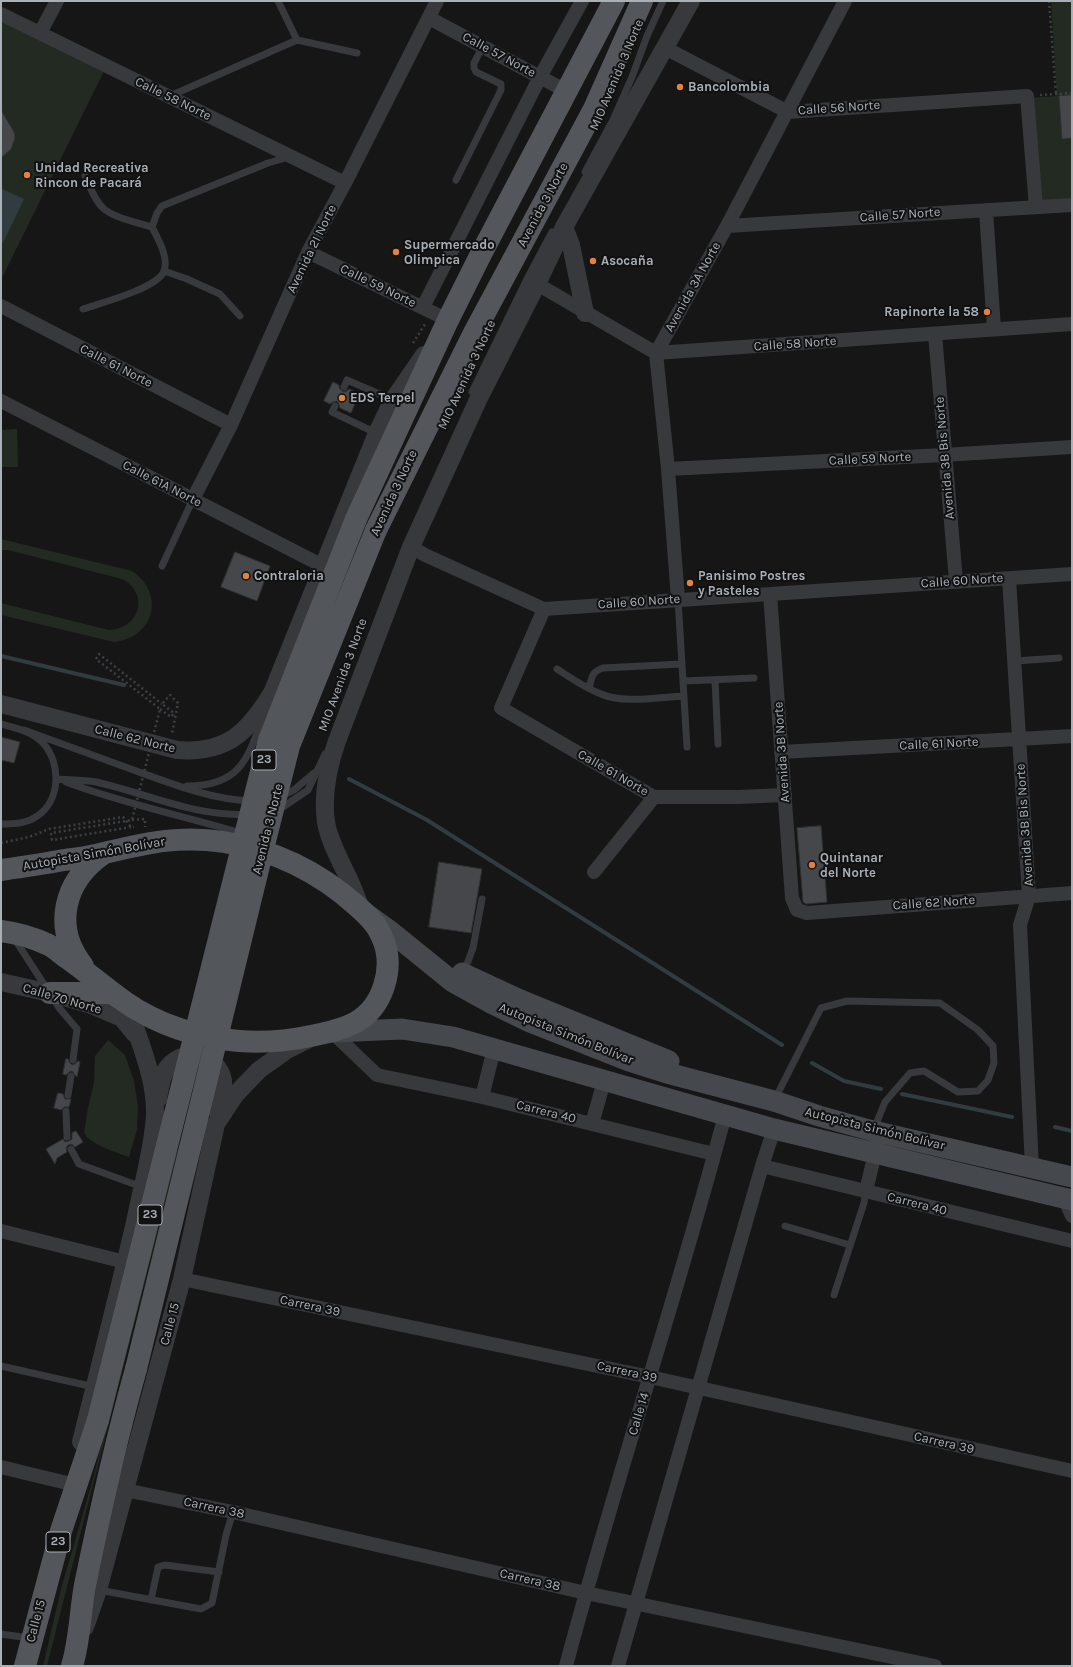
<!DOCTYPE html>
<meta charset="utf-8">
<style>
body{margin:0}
#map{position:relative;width:1073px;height:1667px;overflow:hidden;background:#161617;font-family:Karla,sans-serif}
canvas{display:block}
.frame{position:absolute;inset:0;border:2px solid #a9b0b6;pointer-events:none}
</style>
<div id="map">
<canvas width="1073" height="1667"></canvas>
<div class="frame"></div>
</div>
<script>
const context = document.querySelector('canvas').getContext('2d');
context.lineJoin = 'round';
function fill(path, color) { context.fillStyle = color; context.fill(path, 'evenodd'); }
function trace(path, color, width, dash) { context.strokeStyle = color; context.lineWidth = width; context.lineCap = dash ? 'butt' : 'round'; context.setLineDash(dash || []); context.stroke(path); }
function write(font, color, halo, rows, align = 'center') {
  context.font = font + ' Karla,sans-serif'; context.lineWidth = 4; context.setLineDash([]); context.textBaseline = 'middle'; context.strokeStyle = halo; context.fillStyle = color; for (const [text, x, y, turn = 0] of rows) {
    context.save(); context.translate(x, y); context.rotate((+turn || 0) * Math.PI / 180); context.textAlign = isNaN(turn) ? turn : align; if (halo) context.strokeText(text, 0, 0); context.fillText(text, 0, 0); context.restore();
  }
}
fill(new Path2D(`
 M1051,1H1072V203L1037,205L1029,98L1057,96Z
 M1,20L105,69L1,280Z
 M17,429L18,467H1V430Z
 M1,539L132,571C166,594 154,638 114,642L1,615V603L109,630C140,629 150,593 122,579L8,550H1Z
 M108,1040L125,1055L134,1081L138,1107L137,1130L129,1157C117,1153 90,1144 84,1133L88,1108L94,1083L95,1056Z
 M175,1150L178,1151C135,1323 90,1494 47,1666H43L61,1589L91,1486L115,1392Z`), '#232a22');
fill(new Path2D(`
 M2,189L24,199L3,243L1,241V192Z`), '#303c3f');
trace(new Path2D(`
 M1,656L124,685
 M349,779L427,820L782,1045
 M812,1063L844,1081L881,1089
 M902,1094L1012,1117
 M1055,1127L1072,1131`), '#303c3f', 4);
const building = new Path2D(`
 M1072,95V138L1062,139L1059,96Z
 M1,110L14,132L15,138L11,149L1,158Z
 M333,382L339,385V388L342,391L345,392L349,389L359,394L351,413L340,408L339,404L337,401L333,402L330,404L324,401Z
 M235,552L270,566L257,601L221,587Z
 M1,737L20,742L14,763L1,760Z
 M821,826L827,902L806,904L803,902L797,828Z
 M439,862L482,869L471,933L429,927Z
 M66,1059H68L69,1062L72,1065L75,1064L78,1061L80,1062L77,1077L72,1071L69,1072L66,1075L63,1074Z
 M58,1093L63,1094L65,1099H71L69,1107H64L61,1110L54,1108Z
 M76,1131L83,1142L75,1147L72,1144L68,1145L66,1148L67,1152L57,1158L55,1164L46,1149L63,1139L65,1142L69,1141L72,1139V1133Z`);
fill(building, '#45474a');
trace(building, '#303133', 1);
trace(new Path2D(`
 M1049,1L1056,94
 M1040,95L1072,93
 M413,343L425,324
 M160,709L171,717L174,713L162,704L170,695L178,703L172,734
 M132,820L145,819V827
 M1,843L29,837L49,829L123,817L131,827H134`), '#3d4043', 2.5, [2, 3]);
trace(new Path2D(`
 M278,1L297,40
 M170,96L297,40L357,53
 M585,172L613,120L632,77L647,36L663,1
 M85,176C90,187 95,201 104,209C117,219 136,222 152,227
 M456,180L501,90V84L476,72L474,68V63L483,46
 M164,271L187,279L220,294L240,316
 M83,309C101,303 158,288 164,271C169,257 158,239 152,227L157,213L162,206L268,163L289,157
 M344,387L347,380L393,400
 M472,392L526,281L552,232
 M335,406L332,412L376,433
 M162,566L193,499
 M678,599L687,747
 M1015,661L1059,658
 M557,669C571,678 585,688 601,694C623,704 659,697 684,696
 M715,680L718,744
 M683,681L754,678
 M589,688C592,678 591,672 603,668L682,664
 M1,724C16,728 32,731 43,743C62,764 61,803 34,818C24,824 12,824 1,824
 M24,730C59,743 93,755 128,768C167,782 208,799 251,801
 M57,779C70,780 84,780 96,782C146,793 197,818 249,814
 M66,782C124,804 185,816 244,834
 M187,786C238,786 247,762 262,719
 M281,796L294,790L314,773
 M276,810L283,807L308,790L325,754
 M14,938L60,1009L77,1029L73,1060
 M464,972L473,948L482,899
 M68,1095L71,1076
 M775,1099L821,1008L847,1001L940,1003L978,1030L993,1046L994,1063L988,1080L978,1091L958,1092L924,1071L910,1073L885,1102L874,1129
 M66,1111L67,1137
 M71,1149L79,1164L142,1187
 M785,1226L850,1245
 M834,1295L864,1203L866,1191
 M1,1366L94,1387
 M99,1590L201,1609L212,1603L226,1535L233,1512
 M151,1600L158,1567L165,1565L219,1572
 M1,1634L29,1638`), '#37393c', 7);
trace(new Path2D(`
 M1,14L345,183
 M429,18L568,92
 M40,33L57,1
 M665,48L788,112L1027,96L1036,207
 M986,210L994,329
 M727,226L1072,205
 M308,252L448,320
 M537,284L656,353L1072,324
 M1,306L231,425
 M423,307L540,77L582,1
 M935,334L956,581
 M1,401L323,566
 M668,469L944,455L1072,447
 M193,499L231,425L308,252L345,183L437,1
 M411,547L425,555L544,609L1072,574
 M1009,578L1029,896L1020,925L1032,1167
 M770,594L792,898L797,910L807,913L1072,893
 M678,599L668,469L656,353L727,226L845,1
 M544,609L501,708L654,797H738L785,795
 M781,752L1072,736
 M594,872L654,797
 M332,1032L377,1075L482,1097L714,1154
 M482,1097L494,1049
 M592,1124L604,1081
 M762,1166L1072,1241
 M866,1191L875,1153
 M1064,1198L1072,1216
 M1,1231L125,1262
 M182,1279L650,1377L1072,1471
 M1,1467L71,1484
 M125,1490L233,1512L586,1593L935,1666
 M566,1666C615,1481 676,1300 725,1115
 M618,1666L762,1166L774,1129`), '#37393c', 14);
trace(new Path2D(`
 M564,227L571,245L585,313
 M1,704L177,750C227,754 248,732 272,693L377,433L393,400L424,355
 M361,909C356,897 352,884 346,873C338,856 329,840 326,822C322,794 328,767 337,741L411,547L478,400L537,284L564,227L691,1
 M1,982L50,993L89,1004L122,1018L135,1034
 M158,1099C160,1089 161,1075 168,1067C184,1047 218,1054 223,1080C224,1091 220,1102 218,1113
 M81,1442C99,1369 118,1295 135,1222C142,1187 153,1150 155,1115C156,1077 138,1039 127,1003
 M85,1627L98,1590L182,1279L216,1124L235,1095L259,1070L287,1050L307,1040`), '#37393c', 18);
trace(new Path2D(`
 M368,915L390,931L453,982L491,1003L530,1022L629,1061L667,1073L774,1101L819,1116L873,1131L1072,1177
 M462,973L518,999L669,1061
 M334,1032L402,1029L453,1037L774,1129L1072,1200`), '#45484c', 21);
trace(new Path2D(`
 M356,519L448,320L481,254L614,1
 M376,530L474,333L594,109L642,1
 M1,870C22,867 43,864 64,860C77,858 91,857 104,853C147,843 178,835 224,842C274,850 319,872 357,906C367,915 377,924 382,937C389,952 389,970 384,986C372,1023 345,1029 311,1036C287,1041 263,1043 239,1041C199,1038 158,1025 125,1002C105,988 87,972 67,958C61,954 55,948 49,945C34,938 17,933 1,931
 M83,966C52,927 64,881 103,854
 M50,993H113
 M25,1666L61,1531L98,1420
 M72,1666C80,1640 80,1612 85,1585C100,1512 116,1440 136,1369`), '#53575b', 22);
trace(new Path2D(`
 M131,827L52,840L51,833L132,820L160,709L96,659L99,654L162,704`), '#3d4043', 2.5, [2, 3]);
trace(new Path2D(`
 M136,1369L264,845L289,746L376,530
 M98,1420L269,740L356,519`), '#53575b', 22);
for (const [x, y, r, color] of [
 [680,87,4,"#e18243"],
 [27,175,4,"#e18243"],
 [396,252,4,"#e18243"],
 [593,261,4,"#e18243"],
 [987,312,4,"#e18243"],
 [342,398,4,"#e18243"],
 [246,576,4,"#e18243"],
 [690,583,4,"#e18243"],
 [812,865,4,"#e18243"]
]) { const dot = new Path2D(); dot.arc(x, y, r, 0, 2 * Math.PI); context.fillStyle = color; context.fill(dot); trace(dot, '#111112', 1.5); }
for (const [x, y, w] of [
 [264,760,24],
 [150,1215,24],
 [58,1542,24]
]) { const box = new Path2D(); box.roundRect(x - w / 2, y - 10, w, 20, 3); context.fillStyle = '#111112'; context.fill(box); trace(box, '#a9b0b6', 1); }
write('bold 12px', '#a9b0b6', null, [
 ["23",264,760],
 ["23",150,1215],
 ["23",58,1542]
]);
write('13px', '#a9b0b6', '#111112', [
 ["Calle 57 Norte",499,55,28],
 ["MIO Avenida 3 Norte",617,75,-67],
 ["Calle 58 Norte",173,99,26],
 ["Calle 56 Norte",839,108,-4],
 ["Avenida 3 Norte",543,205,-62],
 ["Calle 57 Norte",900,215,-4],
 ["Avenida 2I Norte",312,249,-64],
 ["Calle 59 Norte",378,286,26],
 ["Avenida 3A Norte",693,287,-61],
 ["Calle 58 Norte",795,344,-4],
 ["Calle 61 Norte",116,366,27],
 ["MIO Avenida 3 Norte",467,375,-65],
 ["Avenida 3B Bis Norte",945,458,-95],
 ["Calle 59 Norte",870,459,-3],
 ["Calle 61A Norte",162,484,27],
 ["Avenida 3 Norte",394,493,-65],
 ["Calle 60 Norte",962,581,-4],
 ["Calle 60 Norte",639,602,-4],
 ["MIO Avenida 3 Norte",343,675,-70],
 ["Calle 62 Norte",135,739,14],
 ["Calle 61 Norte",939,744,-3],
 ["Avenida 3B Norte",782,752,-94],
 ["Calle 61 Norte",613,773,30],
 ["Avenida 3B Bis Norte",1025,825,-94],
 ["Avenida 3 Norte",268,829,-76],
 ["Autopista Simón Bolívar",94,854,-10],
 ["Calle 62 Norte",934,903,-4],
 ["Calle 70 Norte",62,999,16],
 ["Autopista Simón Bolívar",566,1034,22],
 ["Carrera 40",546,1112,14],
 ["Autopista Simón Bolívar",875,1129,14],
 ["Carrera 40",917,1204,14],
 ["Carrera 39",310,1306,12],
 ["Calle 15",170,1324,-75],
 ["Carrera 39",627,1372,12],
 ["Calle 14",639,1414,-73],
 ["Carrera 39",944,1443,13],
 ["Carrera 38",214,1508,12],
 ["Carrera 38",530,1580,13],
 ["Calle 15",36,1621,-75]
]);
write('bold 13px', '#a9b0b6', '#111112', [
 ["Bancolombia",688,87],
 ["Unidad Recreativa",35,168],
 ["Rincon de Pacará",35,183],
 ["Supermercado",404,245],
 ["Olimpica",404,260],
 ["Asocaña",601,261],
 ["Rapinorte la 58",979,312,"right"],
 ["EDS Terpel",350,398],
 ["Contraloria",254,576],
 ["Panisimo Postres",698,576],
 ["y Pasteles",698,591],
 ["Quintanar",820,858],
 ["del Norte",820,873]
], 'left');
</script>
